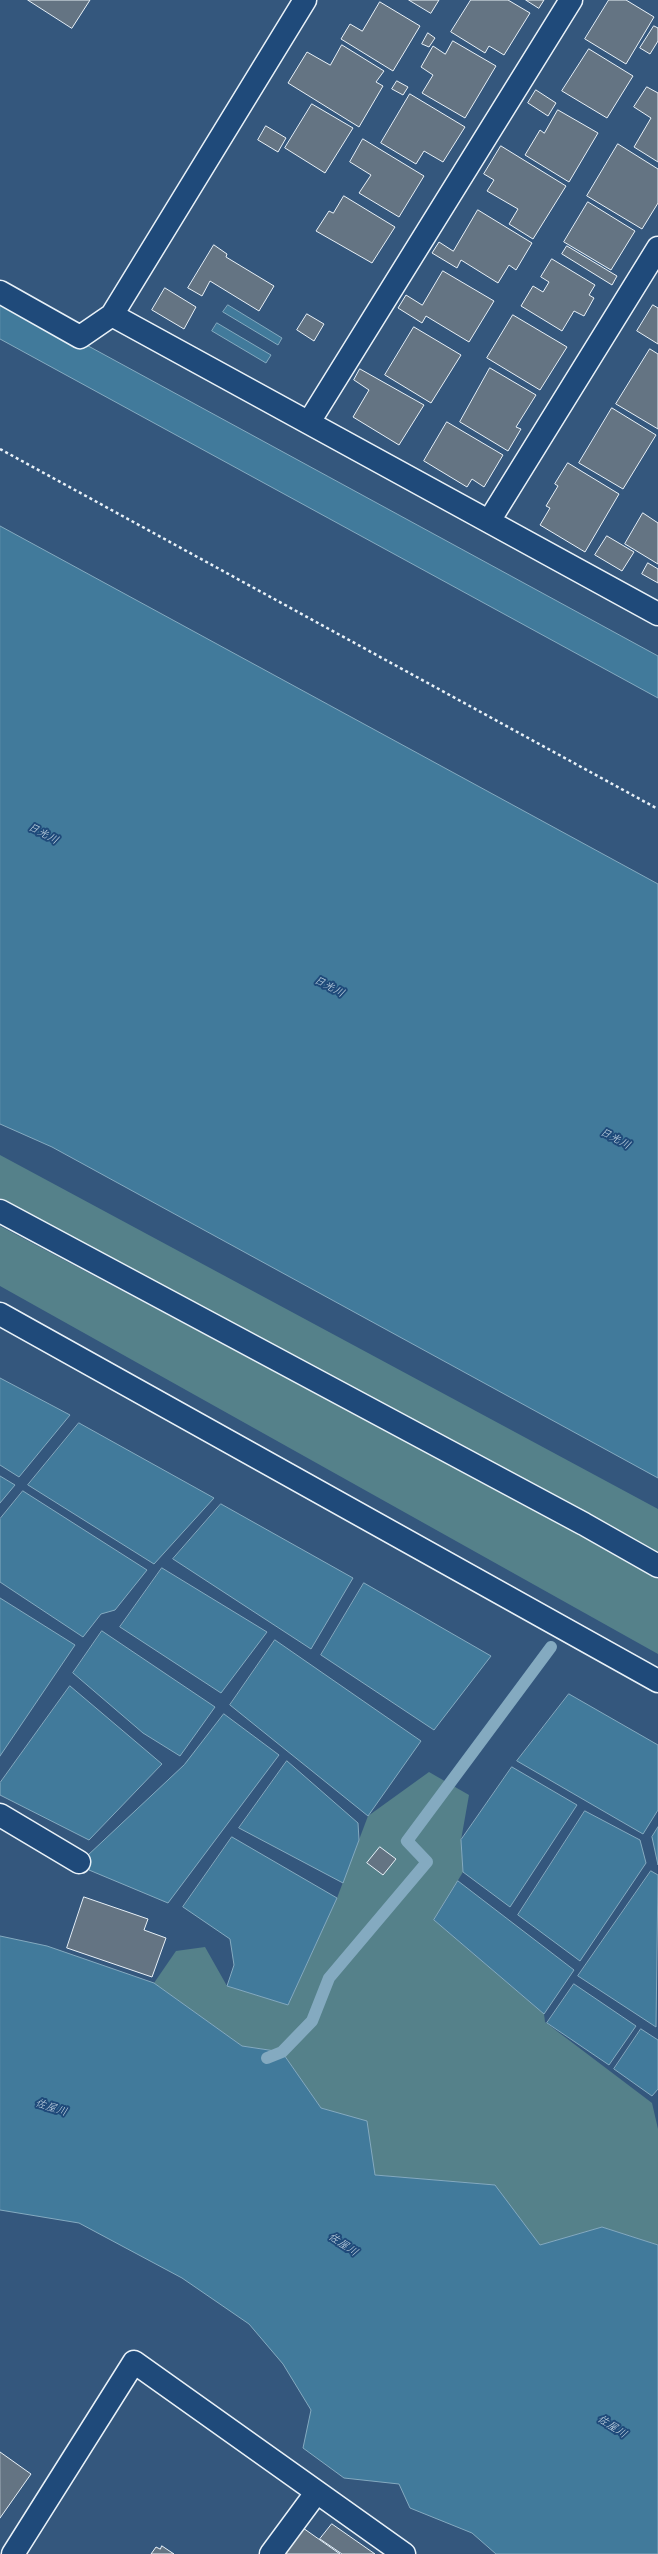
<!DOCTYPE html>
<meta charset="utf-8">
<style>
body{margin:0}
canvas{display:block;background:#34577d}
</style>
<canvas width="658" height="2554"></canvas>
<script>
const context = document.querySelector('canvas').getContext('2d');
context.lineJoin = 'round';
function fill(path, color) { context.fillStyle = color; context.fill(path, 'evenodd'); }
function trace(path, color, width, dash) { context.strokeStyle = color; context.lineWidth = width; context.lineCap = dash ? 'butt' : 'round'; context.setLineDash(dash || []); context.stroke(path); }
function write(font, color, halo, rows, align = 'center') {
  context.font = font + ' Pangolin,"Klee One",sans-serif'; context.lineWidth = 4; context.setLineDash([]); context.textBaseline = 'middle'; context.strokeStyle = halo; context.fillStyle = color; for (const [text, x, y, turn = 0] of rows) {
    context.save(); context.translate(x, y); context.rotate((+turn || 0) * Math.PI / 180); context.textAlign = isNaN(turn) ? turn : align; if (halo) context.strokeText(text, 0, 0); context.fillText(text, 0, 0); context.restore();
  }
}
fill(new Path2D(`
 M0,1155L658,1509V1553L0,1198Z
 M0,1226L575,1531L658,1579V1654L0,1286Z
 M429,1772L469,1795L461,1840L463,1872L434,1920L544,2014L545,2022L652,2103L658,2129V2245L602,2227L540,2245L495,2185L375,2175L366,2121L321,2108L282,2052L242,2046L154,1983L176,1951L205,1947L227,1986L288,2005L337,1898L368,1816Z`), '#55818a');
const water = new Path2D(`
 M0,298L658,656V698L0,339Z
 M228,305L282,338L278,345L223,312Z
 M217,323L271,355L266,363L212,331Z
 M0,526L658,884V1478L52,1147L0,1124Z
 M0,1378L70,1415L19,1477L0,1465Z
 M79,1423L214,1498L154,1564L28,1485Z
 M0,1476L15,1485L0,1503Z
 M23,1491L147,1570L115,1610L101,1614L83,1637L0,1582V1519Z
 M221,1504L353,1578L311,1649L173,1559Z
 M162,1568L267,1632L221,1693L120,1627Z
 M364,1583L491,1656L434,1730L321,1655Z
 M0,1598L75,1645L0,1756Z
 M102,1631L215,1707L180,1756L143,1733L73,1673Z
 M275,1640L421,1741L368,1816L230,1705Z
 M70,1686L162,1764L89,1840L0,1795V1783Z
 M569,1694L658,1745V1810L643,1834L517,1761Z
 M224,1714L279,1755L168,1903L89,1870L87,1856L184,1765Z
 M287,1761L358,1823L359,1840L343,1883L239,1828Z
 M512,1767L577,1805L510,1907L463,1872L461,1840Z
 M585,1811L640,1840L646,1863L580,1961L518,1915Z
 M658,1827V1865L652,1837Z
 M232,1837L337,1898L288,2005L227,1986L234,1965L230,1939L183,1907Z
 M651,1871L658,1875L656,2027L578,1976Z
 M458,1881L574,1970L544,2014L434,1920Z
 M0,1936L47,1946L154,1983L242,2046L282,2052L321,2108L367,2121L375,2175L495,2185L540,2245L602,2227L658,2245V2554H496L472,2533L410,2508L399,2484L344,2478L303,2448L311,2410L283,2364L249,2324L182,2278L79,2223L0,2210Z
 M574,1984L636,2026L609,2065L547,2023Z
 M641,2029L658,2040V2089L652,2096L614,2069Z`);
fill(water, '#417a9b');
trace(water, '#84aac0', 1);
trace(new Path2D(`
 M267,2058L282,2052L312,2021L329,1978L427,1862L407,1841L551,1647`), '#84aac0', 12);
const building = new Path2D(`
 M28,0H90L72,28Z
 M409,0H439L431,13Z
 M471,0H508L530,13L504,55L489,46L485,53L451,32Z
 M526,0H544L539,8Z
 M609,0H626L654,17L626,64L585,39Z
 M380,2L420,26L393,71L341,39L350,24L362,31Z
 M654,26L658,28V41L650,54L640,48Z
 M428,33L435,38L429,47L422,44Z
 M453,41L496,66L465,118L422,93L433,75L421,67L433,46L445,54Z
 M342,45L384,71L376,82L383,86L359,127L288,83L307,52L330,65Z
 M589,49L633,76L607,118L562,91Z
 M397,81L408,87L403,95L392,89Z
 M647,87L658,93V162L634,147L651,118L634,107Z
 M536,90L556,103L548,116L528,103Z
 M410,94L465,127L443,162L424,151L416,164L381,143Z
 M312,104L353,128L325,173L285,148Z
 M558,110L598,133L569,182L525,155L540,130L544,133Z
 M266,126L286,138L278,152L258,140Z
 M363,139L424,176L399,217L359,193L371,175L350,162Z
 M618,144L658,169V203L642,229L587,196Z
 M501,146L566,186L533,239L509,224L518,209L487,191L494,180L484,174Z
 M344,196L395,227L372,263L316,231L329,211L333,213Z
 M588,202L635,231L611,270L564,242Z
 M478,210L532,243L516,270L509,265L498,283L461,260L457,268L432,253L439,242L453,251Z
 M214,245L227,254L226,257L274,286L259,311L210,281L202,296L188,288Z
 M567,246L617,276L612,285L562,254Z
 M552,259L595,285L589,295L594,298L584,316L574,311L562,331L521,306L533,286L543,292L549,282L541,277Z
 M443,271L494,301L469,342L426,316L422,323L398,308L406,295L422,305Z
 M165,288L196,307L184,329L152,310Z
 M653,305L658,308V344L637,331Z
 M307,314L324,324L314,341L297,330Z
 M513,315L567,347L540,390L487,358Z
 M414,327L461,355L431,403L385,375Z
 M650,349L658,354V429L616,404Z
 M490,368L536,395L516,427L521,429L508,451L460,422Z
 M360,369L424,405L399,445L353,417L369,390L354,380Z
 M612,408L656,435L623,489L579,463Z
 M447,422L503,455L484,487L472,479L467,487L424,461Z
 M568,463L619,494L585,552L540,525L550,508L546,506L558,486L555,484Z
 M643,513L658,523V564L625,544Z
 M607,536L634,552L622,571L595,555Z
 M648,563L658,569V583L642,574Z
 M380,1847L396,1859L383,1875L367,1863Z
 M84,1897L148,1919L144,1930L166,1938L152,1977L67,1948Z
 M0,2452L31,2474L0,2518Z
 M332,2524L375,2554H342L320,2539Z
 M303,2528L340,2554H284Z
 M162,2546L174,2554H151L156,2547L160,2549Z`);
fill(building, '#647483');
trace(building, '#e8f1f8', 1);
const minor = new Path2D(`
 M305,0L112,315L658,614
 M0,292L80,337L112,315
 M309,422L571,0
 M489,521L658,248
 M0,1211L584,1524L658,1566
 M0,1314L658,1681
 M0,1815L79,1862
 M13,2554L134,2362L404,2554
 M271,2554L316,2493`);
trace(minor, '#e8f1f8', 25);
trace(new Path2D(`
 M0,449L658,809`), '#e8f1f8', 2.5, [3, 3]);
trace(minor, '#1f4a7a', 22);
write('italic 11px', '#cfdfea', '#1f4a7a', [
 ["日光川",43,834,28],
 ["日光川",329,987,28],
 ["日光川",615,1139,28],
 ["佐屋川",51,2108,18],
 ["佐屋川",343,2245,34],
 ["佐屋川",612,2427,33]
]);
</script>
